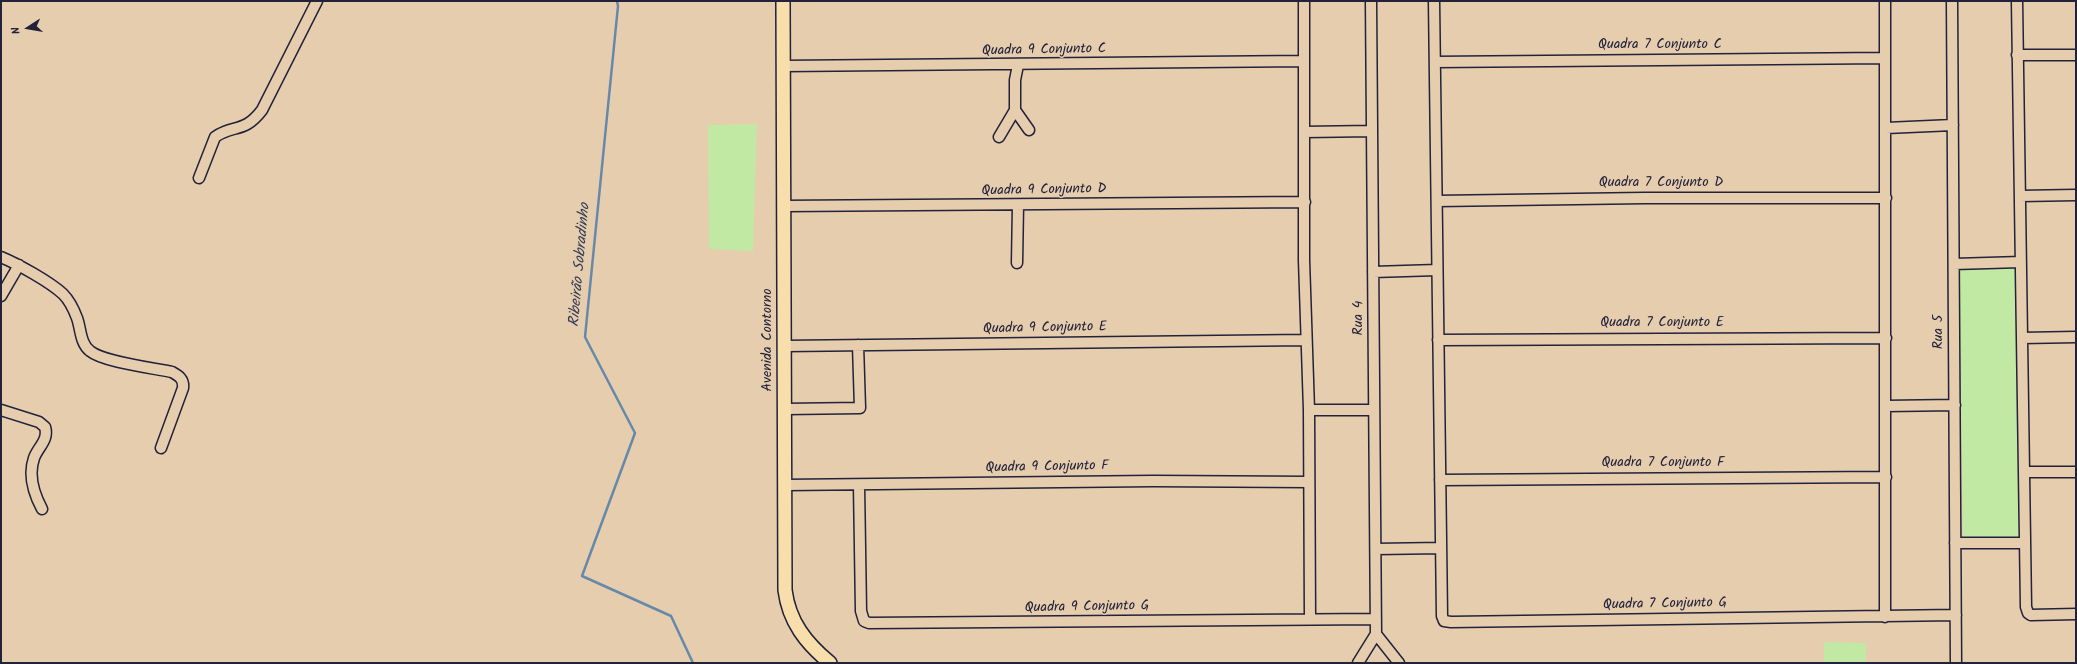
<!DOCTYPE html>
<meta charset="utf-8">
<style>
body{margin:0}
#map{position:relative;width:2077px;height:664px;overflow:hidden;background:#e6cdae;font-family:Kalam,sans-serif}
canvas{display:block}
.frame{position:absolute;inset:0;border:2px solid #22223b;pointer-events:none}
.north{position:absolute;left:8px;top:8px;width:40px;height:40px;-webkit-text-stroke:3px #e6cdae;paint-order:stroke;rotate:258deg;font-size:11px;font-weight:700;line-height:16px;text-align:center;color:#22223b}
.north::after{content:'';display:block;margin:auto;width:14px;height:18px;background:#22223b;clip-path:polygon(50% 0,100% 100%,50% 72%,0 100%)}
</style>
<div id="map">
<canvas width="2077" height="664"></canvas>
<div class="frame"></div>
<div class="north">N</div>
</div>
<script>
const context = document.querySelector('canvas').getContext('2d');
context.lineJoin = 'round';
function fill(path, color) { context.fillStyle = color; context.fill(path, 'evenodd'); }
function trace(path, color, width, dash) { context.strokeStyle = color; context.lineWidth = width; context.lineCap = dash ? 'butt' : 'round'; context.setLineDash(dash || []); context.stroke(path); }
function write(font, color, halo, rows, align = 'center') {
  context.font = font + ' Kalam,sans-serif'; context.lineWidth = 3; context.setLineDash([]); context.textBaseline = 'middle'; context.strokeStyle = halo; context.fillStyle = color; for (const [text, x, y, turn = 0] of rows) {
    context.save(); context.translate(x, y); context.rotate((+turn || 0) * Math.PI / 180); context.textAlign = isNaN(turn) ? turn : align; if (halo) context.strokeText(text, 0, 0); context.fillText(text, 0, 0); context.restore();
  }
}
fill(new Path2D(`
 M757,124L753,251L709,249L708,125Z
 M1959,268H2016L2021,538H1963Z
 M1824,642L1866,643V663H1824Z`), '#c2e9a4');
trace(new Path2D(`
 M617,1L618,6L585,337L635,433L582,576L671,616L693,663`), '#6689aa', 2.5);
const minor = new Path2D(`
 M1304,1V260L1309,410L1310,619
 M1434,1L1442,616L1444,621L1451,622L1956,615
 M1952,1L1956,663
 M2017,1L2026,607L2028,613L2031,615L2076,614
 M2017,55H2076
 M1435,62L1885,58
 M784,66L1304,61
 M1015,110L1029,130
 M1886,128L1953,125
 M1304,132L1372,131
 M999,137L1015,110V80L1018,65
 M199,178L215,137C233,124 244,134 262,110L317,1
 M2020,196L2076,195
 M1437,201L1645,198H1886
 M784,206L1305,202
 M1,257C18,264 50,282 63,294C70,301 74,310 77,318C81,329 80,343 90,351C103,362 153,368 172,372C179,376 184,379 183,388L161,448
 M1017,263L1018,205
 M1954,264L2021,262
 M1373,272L1437,270
 M1,296L19,265
 M2022,338L2076,337
 M1438,340L1886,338
 M785,346L1306,340
 M1886,406L1955,405
 M785,409L860,408L858,345
 M1,410L39,422L45,427C49,440 38,447 34,458C28,475 34,494 42,509
 M1309,410H1374
 M2024,472H2076
 M1440,480L1886,477
 M785,485L1153,481L1309,482
 M859,485L861,611L864,621L869,623L1376,619
 M1955,543H2025
 M1376,549L1441,548
 M1885,617V1
 M1376,634L1399,663
 M1358,663L1376,634L1371,1`);
const major = new Path2D(`
 M783,1L785,590C789,622 806,643 830,663`);
trace(minor, '#22223b', 13);
trace(major, '#22223b', 16);
trace(minor, '#e6cdae', 10);
trace(major, '#f8deab', 13);
write('14px', '#22223b', '#e6cdae', [
 ["Quadra 7 Conjunto C",1660,46],
 ["Quadra 9 Conjunto C",1044,51,-1],
 ["Quadra 7 Conjunto D",1661,184],
 ["Quadra 9 Conjunto D",1044,191,-1],
 ["Rua 4",1360,318,-90],
 ["Quadra 7 Conjunto E",1662,324],
 ["Quadra 9 Conjunto E",1045,329,-1],
 ["Rua 5",1940,332,-90],
 ["Avenida Contorno",769,340,-90],
 ["Quadra 7 Conjunto F",1663,464],
 ["Quadra 9 Conjunto F",1047,468,-1],
 ["Quadra 7 Conjunto G",1665,605,-1],
 ["Quadra 9 Conjunto G",1087,608,-1]
]);
write('italic 15px', '#333c57', '#e6cdae', [
 ["Ribeirão Sobradinho",581,265,-85]
]);
</script>
